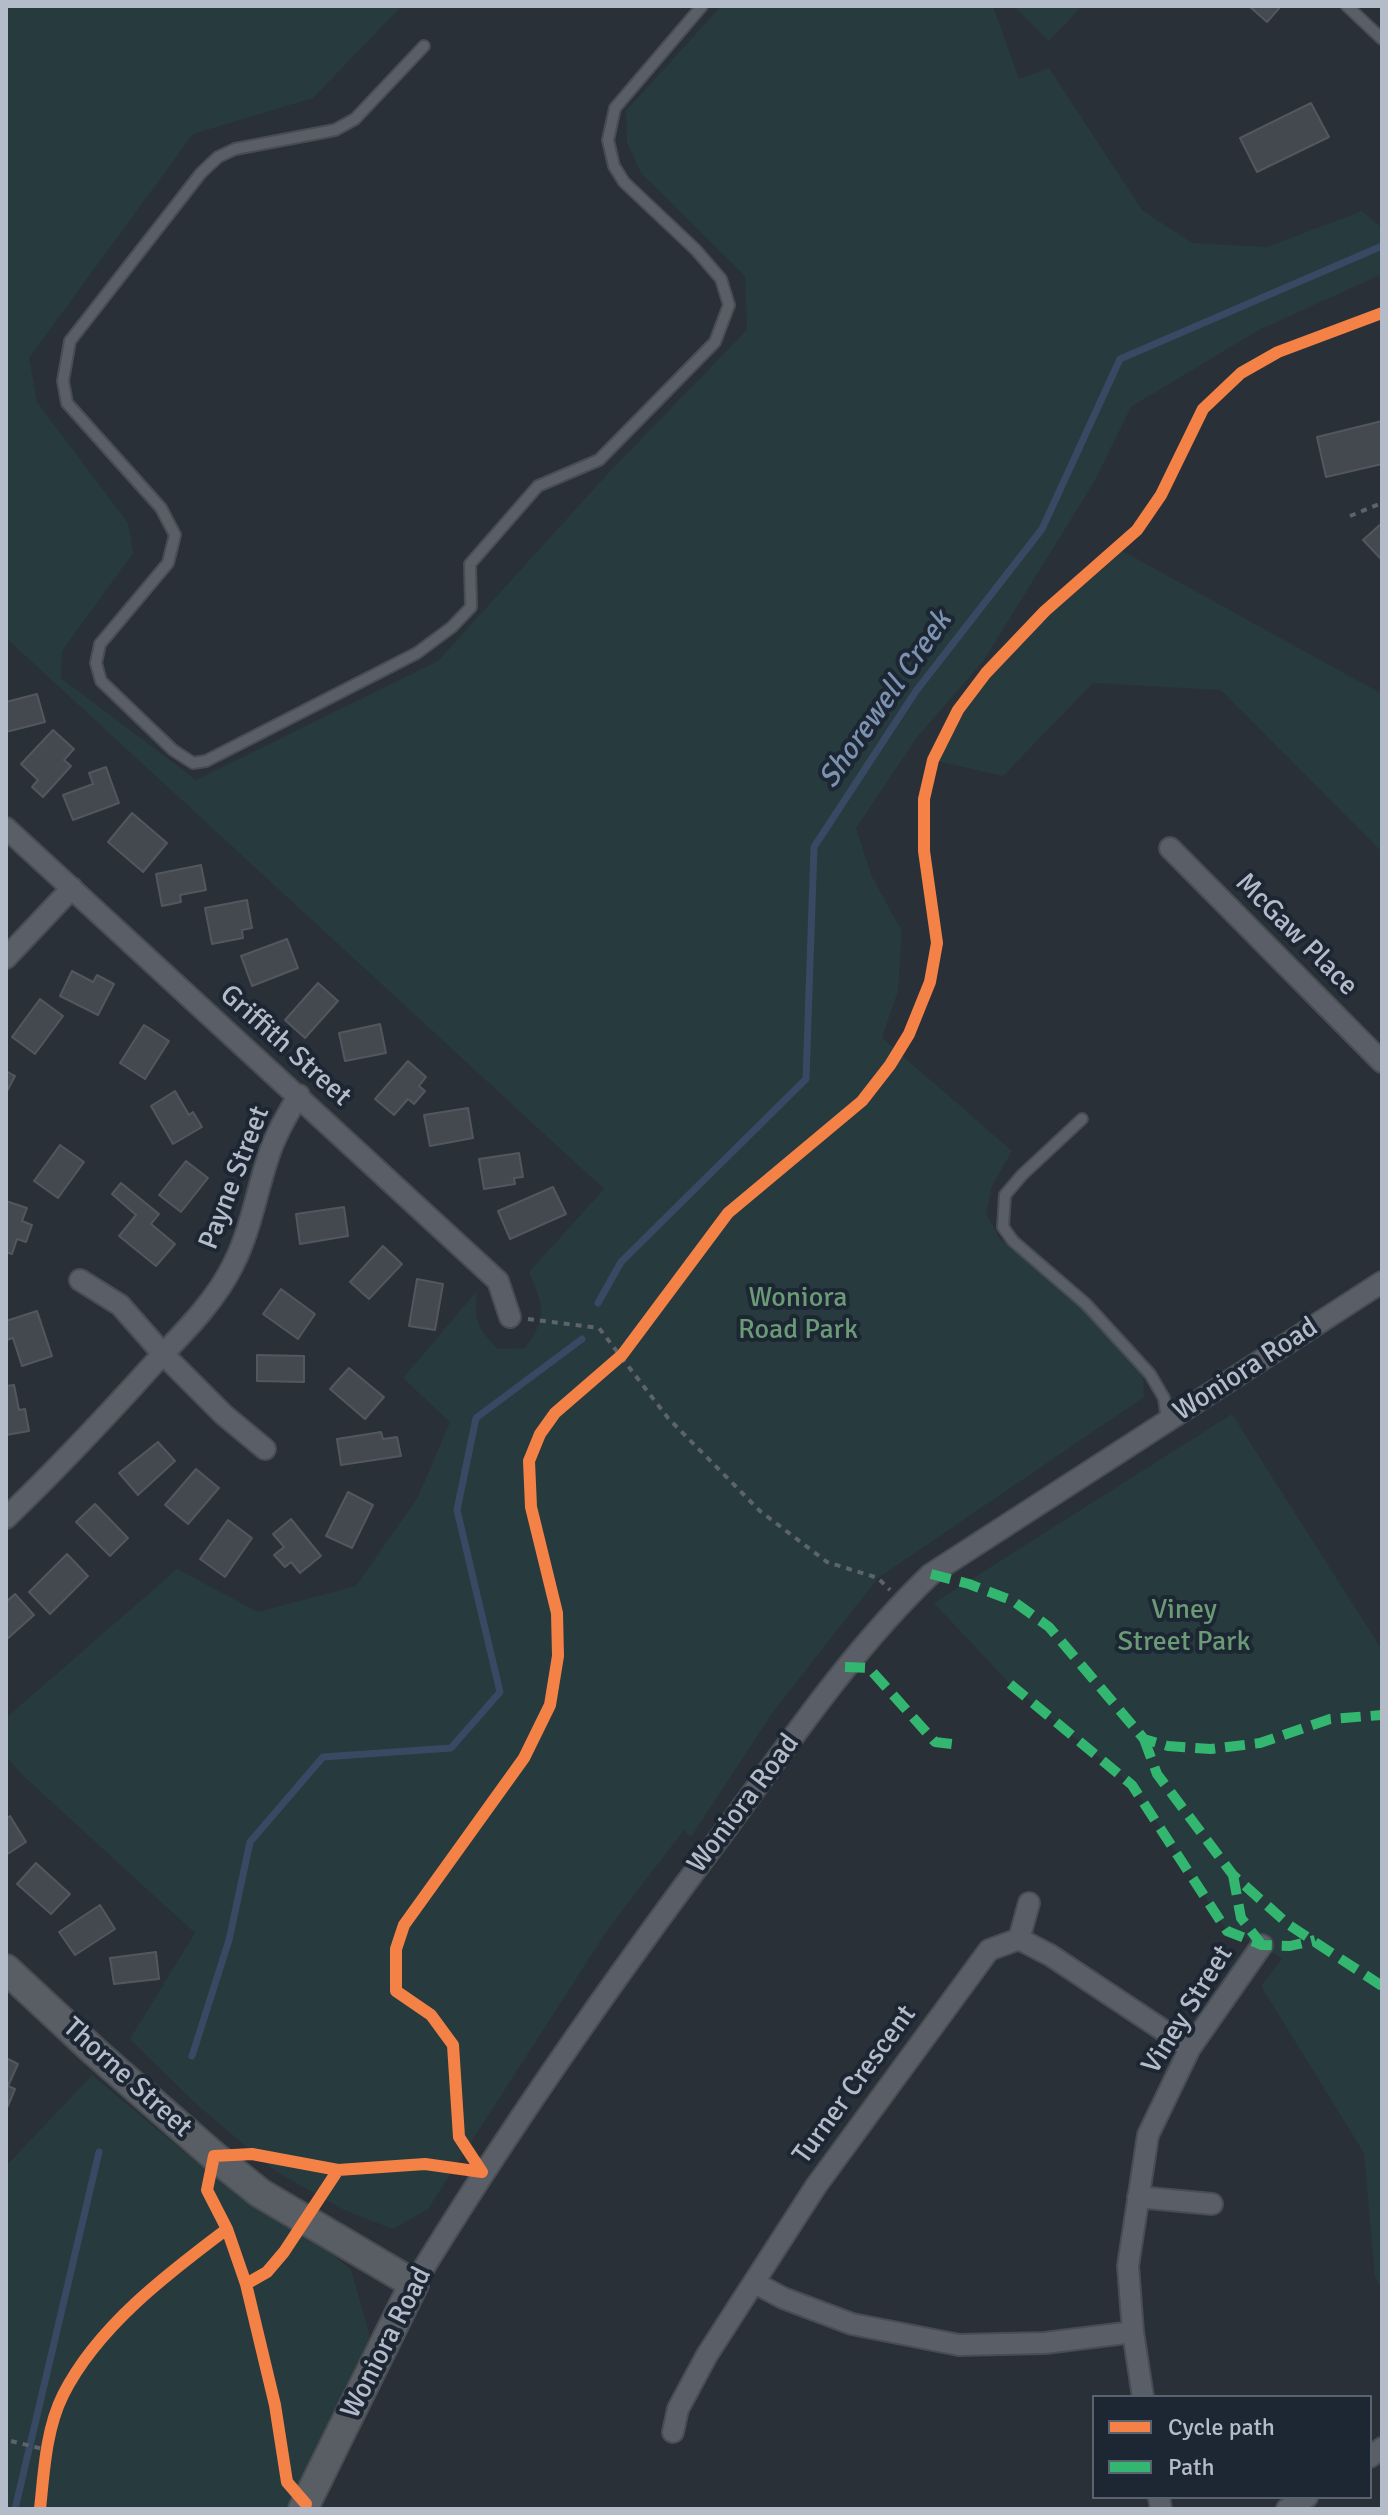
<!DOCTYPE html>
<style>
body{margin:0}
#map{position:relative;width:1388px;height:2515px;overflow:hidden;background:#2a3038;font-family:Signika,sans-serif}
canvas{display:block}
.frame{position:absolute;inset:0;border:8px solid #b4bcc9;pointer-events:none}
.legend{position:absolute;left:1092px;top:2395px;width:280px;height:104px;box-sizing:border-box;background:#1d2633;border:2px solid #59626f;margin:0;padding:10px 14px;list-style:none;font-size:24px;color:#b4bcc9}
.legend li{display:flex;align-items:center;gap:16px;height:40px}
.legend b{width:40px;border:2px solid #59626f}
</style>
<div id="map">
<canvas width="1388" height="2515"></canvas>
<div class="frame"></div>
<ul class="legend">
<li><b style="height:10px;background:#f48246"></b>Cycle path</li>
<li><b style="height:10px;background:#33b770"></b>Path</li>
</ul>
</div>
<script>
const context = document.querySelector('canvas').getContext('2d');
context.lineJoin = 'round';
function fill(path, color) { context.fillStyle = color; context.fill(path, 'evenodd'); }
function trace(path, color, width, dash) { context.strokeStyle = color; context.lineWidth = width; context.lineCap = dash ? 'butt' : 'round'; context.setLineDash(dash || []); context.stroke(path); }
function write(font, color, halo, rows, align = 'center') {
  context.font = font + ' Signika,sans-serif'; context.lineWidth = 8; context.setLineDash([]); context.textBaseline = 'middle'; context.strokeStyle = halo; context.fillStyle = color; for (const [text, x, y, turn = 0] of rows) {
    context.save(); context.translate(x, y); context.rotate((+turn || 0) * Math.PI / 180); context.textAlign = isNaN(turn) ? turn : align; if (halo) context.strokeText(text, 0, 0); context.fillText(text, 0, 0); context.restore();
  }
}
fill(new Path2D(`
 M6,6H402L313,98L193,134L29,358L37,402L128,523L133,553L62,651L61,678L196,780L438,661L612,469L747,330L745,276L641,173L627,142L626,111L721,6H993L1019,79L1049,68L1142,210L1192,243L1267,247L1362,211L1382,228V274L1259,330L1131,407L1094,482L984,660L918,736L856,828L872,877L902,931L898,991L882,1038L1012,1151L992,1186L986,1213L999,1238L1067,1294L1113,1339L1143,1376L1144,1397L878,1578L773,1712L691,1837L684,1830L608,1929L428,2209L393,2229L344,2210L275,2171L194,2102L130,2039L195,1933L20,1773L6,1756V1718L177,1569L258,1612L356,1586L418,1497L450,1422L403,1378L477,1291C473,1319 478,1329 498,1349L525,1348C549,1317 543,1305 529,1272L604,1189L6,638Z
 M1014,6H1082L1049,41Z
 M1117,548L1382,694V852L1221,690L1093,683L1003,776L933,760C941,744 948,726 958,710C993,652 1065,593 1117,548Z
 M1232,1414L1382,1650V2289L1375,2277L1364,2153L1261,1986L1282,1959L1262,1945L1227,1931L1132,1785L1010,1684L934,1603Z
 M92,2075L197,2163L214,2156L351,2270L370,2337L294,2509H6L7,2165Z`), '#273a3e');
trace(new Path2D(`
 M598,1303L621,1262L806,1079L814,847L916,691L1042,529L1120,359L1382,246
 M192,2056L229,1940L250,1842L323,1757L451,1748L500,1692L457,1510L476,1418L582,1339
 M15,2509L99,2152`), '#384963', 7);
const building = new Path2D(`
 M1249,6H1281L1267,22Z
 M1311,103L1329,137L1257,172L1240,138Z
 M1382,421V464L1326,477L1317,437Z
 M1382,523V560L1363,540Z
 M37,694L45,722L6,732V702Z
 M53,730L74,749L64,760L71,766L43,797L32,787L38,780L21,764Z
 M106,767L119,803L73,820L63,795L93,784L89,773Z
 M132,813L167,843L143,872L108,842Z
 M201,865L206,890L180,895L181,902L162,906L156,874Z
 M247,900L252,928L242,930L243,938L212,944L205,908Z
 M287,939L298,968L252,986L241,956Z
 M72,971L93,982L97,975L114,984L98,1015L60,996Z
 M318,983L338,1001L305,1038L285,1020Z
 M40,999L63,1016L35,1054L12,1037Z
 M380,1024L386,1053L345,1061L339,1033Z
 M144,1025L169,1041L145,1079L120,1063Z
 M408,1061L426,1077L419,1086L425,1091L414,1104L408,1099L394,1115L375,1099Z
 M6,1071L15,1076L6,1093Z
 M175,1091L189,1115L193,1112L202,1127L173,1144L151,1106Z
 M468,1108L473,1138L430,1146L424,1115Z
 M60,1145L84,1162L58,1198L34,1181Z
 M519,1153L523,1177L514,1178L515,1184L484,1189L479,1159Z
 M186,1161L208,1178L181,1212L159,1195Z
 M121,1183L159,1214L151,1224L175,1244L156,1266L119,1236L136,1215L112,1194Z
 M553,1187L566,1214L510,1239L498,1211Z
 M6,1201L27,1208L22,1221L32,1225L26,1242L17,1239L12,1254L6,1252Z
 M344,1207L348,1236L300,1244L296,1214Z
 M383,1246L402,1264L369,1299L350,1282Z
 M417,1279L443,1284L435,1330L409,1326Z
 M281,1289L315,1314L298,1339L263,1314Z
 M37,1311L52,1356L22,1366L13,1338L6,1340V1321Z
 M257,1355L304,1356V1382L257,1381Z
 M349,1368L384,1397L365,1419L330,1389Z
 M14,1385L19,1410L25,1409L29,1431L6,1435V1386Z
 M381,1432L383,1439L397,1437L401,1456L341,1465L337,1439Z
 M158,1442L175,1461L138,1495L119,1473Z
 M196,1469L219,1488L188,1524L165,1505Z
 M348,1492L373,1505L352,1548L326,1536Z
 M95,1504L128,1538L110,1556L76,1522Z
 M291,1519L321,1556L300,1573L291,1562L285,1567L274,1555L284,1547L273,1534Z
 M228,1520L252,1538L225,1577L200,1559Z
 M67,1554L88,1576L50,1614L29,1592Z
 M15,1594L34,1615L6,1640V1602Z
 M10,1816L26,1842L6,1855V1819Z
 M36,1863L70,1894L51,1914L17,1884Z
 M100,1905L115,1929L75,1955L59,1932Z
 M156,1952L159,1979L114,1984L110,1958Z
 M6,2058L18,2064L8,2086L15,2089L8,2106Z`);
fill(building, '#444950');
trace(building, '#52575f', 2);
const lane = new Path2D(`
 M1347,6L1382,39
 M424,46L355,119L335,130L235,149L218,157L201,173L70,341L63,381L67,403L161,508L175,535L168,563L100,644L96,663L101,681L173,750L193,763L206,761L417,653L452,627L471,607L470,564L538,486L599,460L715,342L729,305L721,279L696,250L624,182L614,166L608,140L615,108L702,6
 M1082,1119L1022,1175L1005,1195L1003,1227L1013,1241L1086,1304L1150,1374L1164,1398L1167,1420`);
const street = new Path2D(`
 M6,828L498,1281L510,1317
 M1170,848L1382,1062
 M6,958L72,888
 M80,1280L120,1305L163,1354L224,1415L265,1449
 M6,1518C56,1470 103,1420 149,1369C179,1337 214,1304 233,1265C252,1228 257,1187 271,1149C278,1130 288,1113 299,1095
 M1019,1939L1029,1903
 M1138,2197L1212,2204
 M755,2283L783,2298L852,2324L959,2345L1045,2343L1133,2332
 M414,2284C511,2125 618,1973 730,1824C793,1737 854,1648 931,1574L1382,1282
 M1143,2397L1133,2332L1128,2266L1148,2135L1190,2048L1262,1945
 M673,2432L678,2409L707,2355L816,2186L989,1950L1019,1939L1050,1955L1190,2048
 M1370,2457L1382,2448
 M1159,2497L1161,2509
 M1287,2509L1307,2497`);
const secondary = new Path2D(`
 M6,1969L94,2051L214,2156L260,2193L414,2284L303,2509`);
trace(lane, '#484c53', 14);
trace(street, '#484c53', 24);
trace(secondary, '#484c53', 32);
trace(new Path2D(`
 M1350,516L1382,503
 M528,1319L599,1328L668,1418L760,1511L827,1562L878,1578L890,1590
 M11,2441L47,2450`), '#5d636a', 4, [6, 6]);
trace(lane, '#5a5e66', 10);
trace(street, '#5a5e66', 20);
trace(secondary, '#595d64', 28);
trace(new Path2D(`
 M931,1574L969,1584L1013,1601L1049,1627L1144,1739L1168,1746L1211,1749L1260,1743L1330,1719L1382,1715
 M845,1667L869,1668L935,1742L961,1745
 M1010,1684L1132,1785L1227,1931L1262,1945L1290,1946L1315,1940
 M1144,1739L1157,1774L1233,1875L1289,1925L1382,1986
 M1233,1875L1241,1918L1262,1945`), '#33b770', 10, [20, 10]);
trace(new Path2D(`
 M482,2172L459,2137L453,2045L431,2015L396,1991V1949L404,1925L524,1758L550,1705L558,1656L557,1613L531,1507L529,1461L540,1434L555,1413L622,1355L728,1213L862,1101L890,1065L909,1034L930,982L937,943L924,851V799L933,760L958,710L986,673L1045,611L1137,530L1161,495L1203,409L1241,373L1278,352L1382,313
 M246,2284L267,2272L284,2252L338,2170
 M306,2504L287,2482L275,2405L246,2284L227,2229L207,2190L214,2156L252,2154L338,2170L425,2164L482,2172
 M40,2509C44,2471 46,2429 63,2395C97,2327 167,2274 227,2229`), '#f48246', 12);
write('28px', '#b4bcc9', '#1d2633', [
 ["McGaw Place",1296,935,45],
 ["Griffith Street",285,1046,42],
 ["Payne Street",235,1178,-69],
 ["Woniora Road",1246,1370,-33],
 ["Woniora Road",744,1804,-53],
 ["Viney Street",1188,2010,-58],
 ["Thorne Street",127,2078,42],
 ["Turner Crescent",855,2085,-54],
 ["Woniora Road",387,2343,-63]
]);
write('28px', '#6b9a76', '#1d2633', [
 ["Woniora",798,1299],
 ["Road Park",798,1331],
 ["Viney",1184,1611],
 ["Street Park",1184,1643]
]);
write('italic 30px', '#7c92b1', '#1d2633', [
 ["Shorewell Creek",886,700,-55]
]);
</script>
